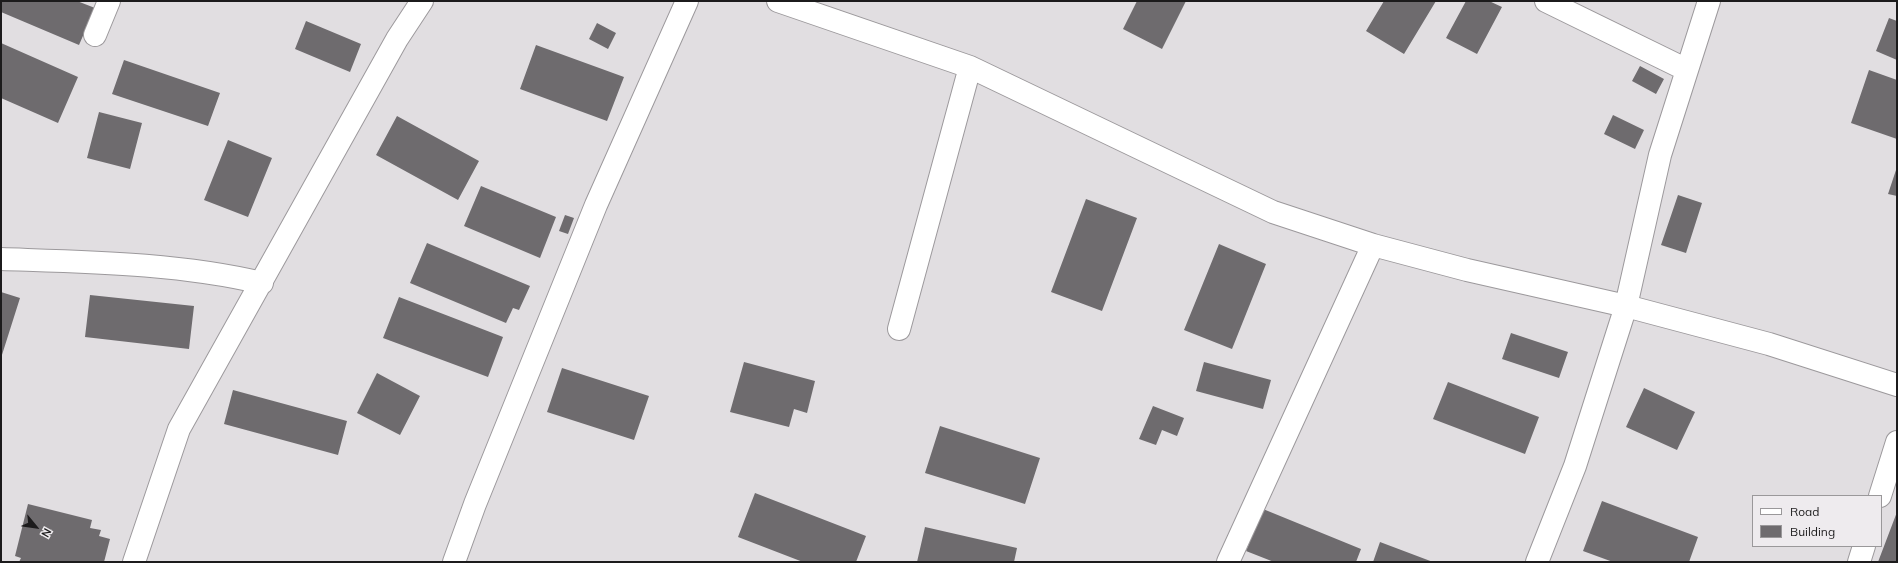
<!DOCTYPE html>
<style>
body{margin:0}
#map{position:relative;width:1898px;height:563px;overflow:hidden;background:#e1dee1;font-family:Mulish,sans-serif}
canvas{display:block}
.frame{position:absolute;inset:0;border:2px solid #1c1b1c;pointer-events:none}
.legend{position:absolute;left:1752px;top:495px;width:130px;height:52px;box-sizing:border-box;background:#eeebee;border:1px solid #9a989a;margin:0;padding:5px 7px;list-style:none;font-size:12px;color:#1c1b1c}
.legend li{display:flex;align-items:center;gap:8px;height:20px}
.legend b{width:20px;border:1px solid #9a989a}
.north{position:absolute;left:16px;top:507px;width:40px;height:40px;-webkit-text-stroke:3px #eeebee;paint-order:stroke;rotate:119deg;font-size:11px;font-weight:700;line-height:16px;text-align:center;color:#1c1b1c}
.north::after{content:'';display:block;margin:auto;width:14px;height:18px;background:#1c1b1c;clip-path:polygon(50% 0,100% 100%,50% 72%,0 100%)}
</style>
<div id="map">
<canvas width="1898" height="563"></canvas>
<div class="frame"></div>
<ul class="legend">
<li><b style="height:5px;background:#fff"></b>Road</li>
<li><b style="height:11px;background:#6e6b6e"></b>Building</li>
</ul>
<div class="north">N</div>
</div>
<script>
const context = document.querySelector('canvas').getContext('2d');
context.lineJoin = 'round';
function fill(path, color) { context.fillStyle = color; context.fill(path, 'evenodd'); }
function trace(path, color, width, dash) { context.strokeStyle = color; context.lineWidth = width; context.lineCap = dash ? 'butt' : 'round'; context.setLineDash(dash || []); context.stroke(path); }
fill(new Path2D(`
 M1,1H77L95,8L79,45L1,12Z
 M1137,1H1186L1162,49L1123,29Z
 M1384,1H1436L1404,54L1366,31Z
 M1466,1H1489L1502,7L1477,54L1446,38Z
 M1889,18L1897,21V60L1876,51Z
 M306,21L361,44L350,72L295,49Z
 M597,23L616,33L608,49L589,39Z
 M1,43L78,77L58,123L1,98Z
 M536,45L624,77L607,121L520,89Z
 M124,60L220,93L208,126L112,94Z
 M1640,66L1664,79L1656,94L1632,81Z
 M1869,70L1897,80V139L1851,123Z
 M99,112L142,123L130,169L87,158Z
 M1613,115L1644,130L1635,149L1604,134Z
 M397,116L479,161L458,200L376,155Z
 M228,140L272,158L248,217L204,200Z
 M1897,167V196L1888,194Z
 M481,186L556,217L540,258L464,226Z
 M1678,195L1702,203L1686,253L1661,245Z
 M1086,199L1137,218L1102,311L1051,292Z
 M565,215L574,218L568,234L559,231Z
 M427,243L530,286L519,310L513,308L506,323L410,283Z
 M1219,244L1266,264L1232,349L1184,330Z
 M1,292L20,298L1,358Z
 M90,295L194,306L189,349L85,337Z
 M399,297L503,337L488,377L383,338Z
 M1511,333L1568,352L1559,378L1502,359Z
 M744,362L815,381L807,413L794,409L789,427L730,412Z
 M1204,362L1271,380L1263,409L1196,391Z
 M562,368L649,396L634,440L547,412Z
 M377,373L420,396L400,435L357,413Z
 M1448,382L1539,417L1525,454L1433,419Z
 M1644,388L1695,412L1677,450L1626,427Z
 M233,390L347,421L338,455L224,424Z
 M1153,406L1184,418L1177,436L1162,430L1156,445L1139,439Z
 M940,426L1040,458L1025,504L925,473Z
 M755,493L866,536L856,562H803L738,537Z
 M1602,501L1698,537L1689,562H1613L1583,551Z
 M28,504L92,520L90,528L101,530L99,536L110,539L104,562H19L21,558L15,556Z
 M1263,509L1361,549L1356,562H1274L1246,551Z
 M1897,512V562H1878Z
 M925,527L1017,548L1014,562H917Z
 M1380,542L1433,562H1373Z`), '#6e6b6e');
const minor = new Path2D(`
 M778,1L970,67L1273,212L1373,245L1467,270L1626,306L1660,155L1709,1
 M1546,1L1687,70
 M95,35L109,1
 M1,259C87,262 178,263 262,283
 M899,329L970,67
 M1880,496L1897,442
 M134,562L179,429L397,39L422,1
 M454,562L475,504L596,205L687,1
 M1228,562L1373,245
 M1537,562L1575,466L1626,306L1769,344L1897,385
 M1859,562L1864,546`);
trace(minor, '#9c999c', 24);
trace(minor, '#fff', 22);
</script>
